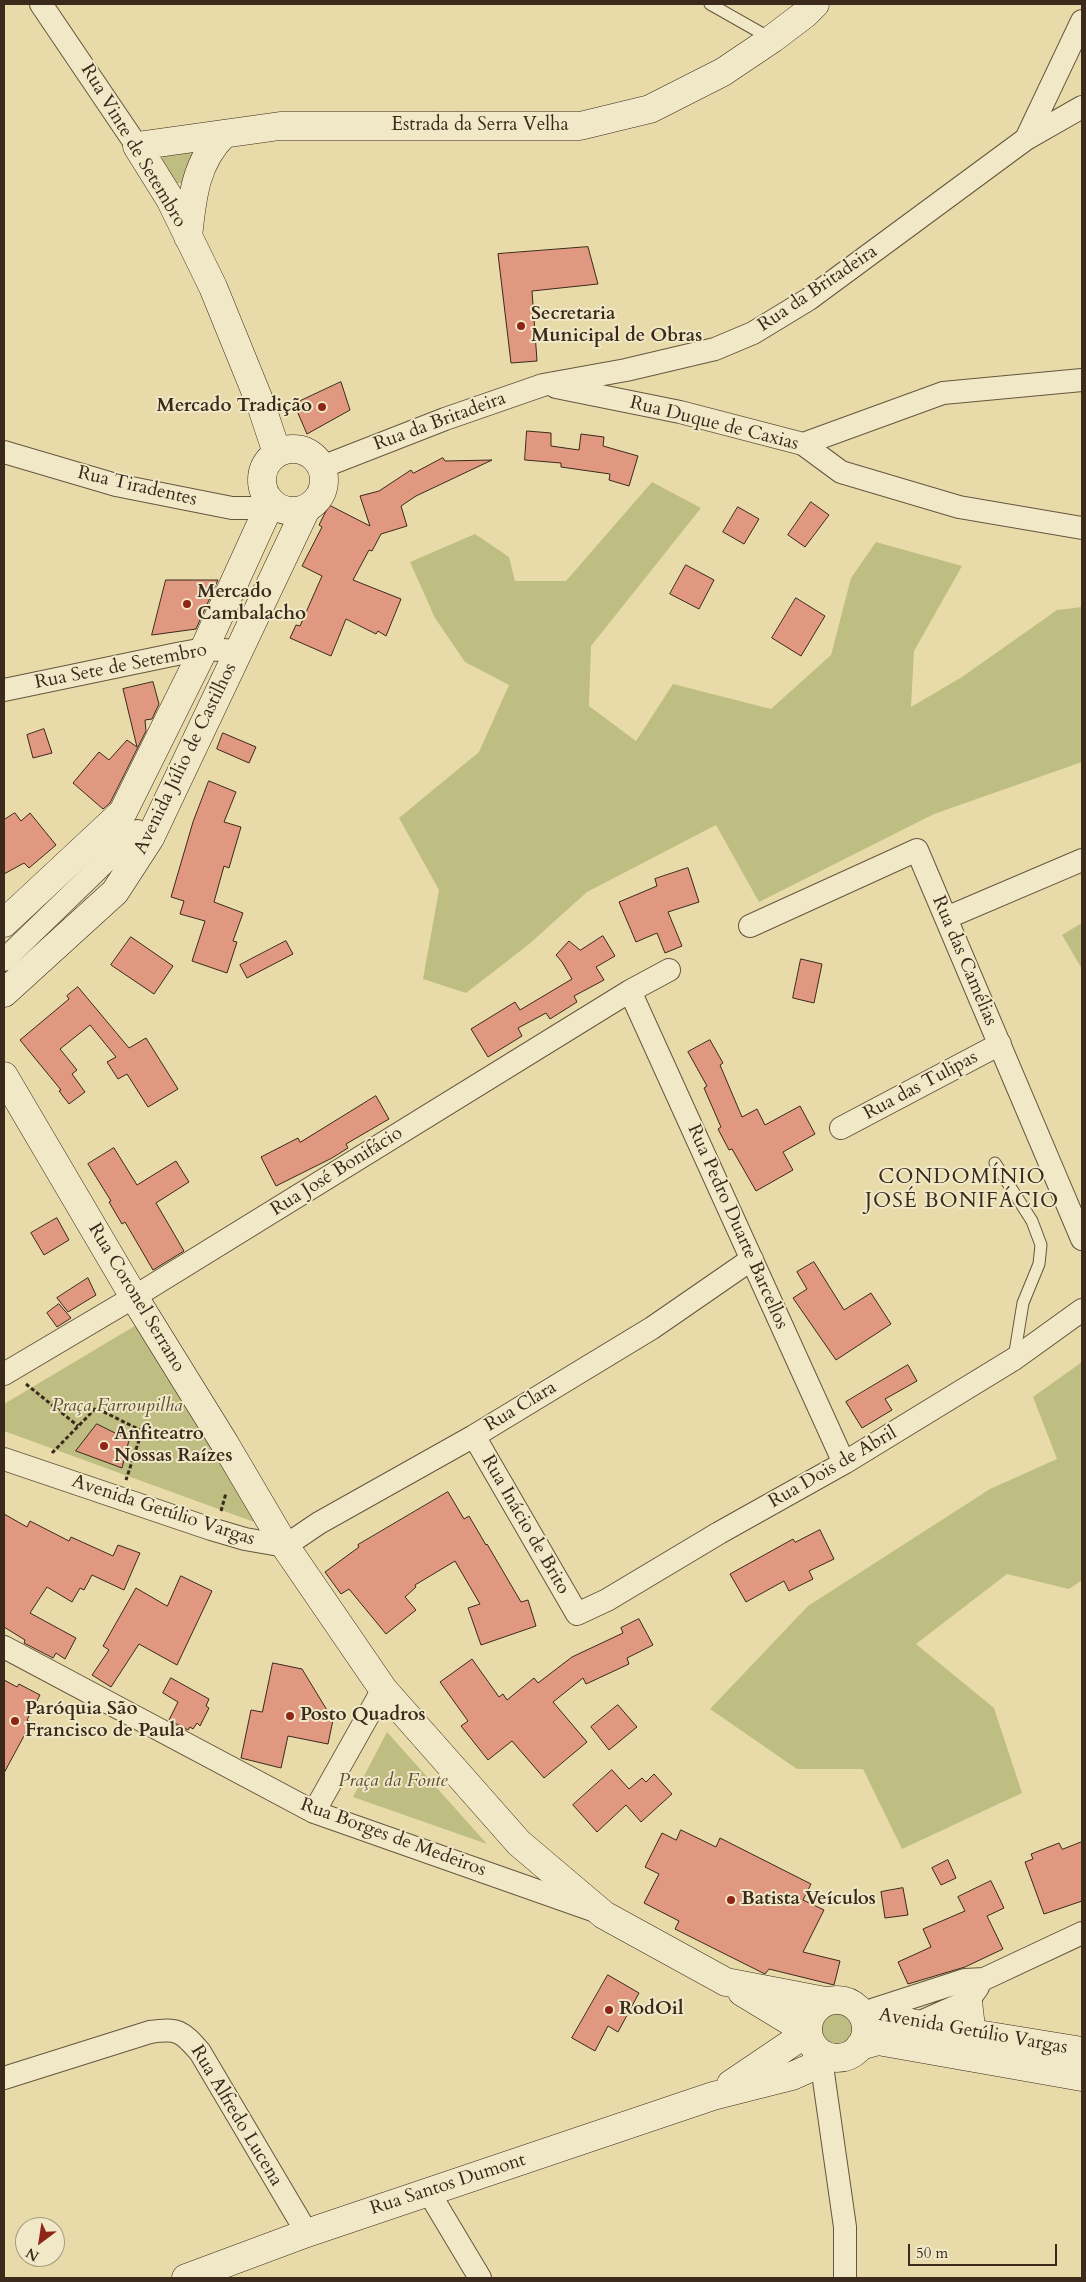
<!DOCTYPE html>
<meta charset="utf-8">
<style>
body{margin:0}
#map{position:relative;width:1086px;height:2282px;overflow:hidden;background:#e8dba9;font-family:Cardo,serif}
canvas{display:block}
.frame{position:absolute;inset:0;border:5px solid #3b291b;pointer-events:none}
.north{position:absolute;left:15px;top:2217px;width:50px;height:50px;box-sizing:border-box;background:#f0e8c7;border:1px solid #a89c82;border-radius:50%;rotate:211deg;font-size:14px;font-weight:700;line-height:20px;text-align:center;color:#3b291b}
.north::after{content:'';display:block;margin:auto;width:18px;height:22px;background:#8f2418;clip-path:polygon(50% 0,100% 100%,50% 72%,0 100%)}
.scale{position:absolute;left:908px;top:2244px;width:149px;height:22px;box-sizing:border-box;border:2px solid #3b291b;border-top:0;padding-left:6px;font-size:15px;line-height:18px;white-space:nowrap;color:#3b291b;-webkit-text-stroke:4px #f0e8c7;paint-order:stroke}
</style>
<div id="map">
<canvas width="1086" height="2282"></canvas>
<div class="frame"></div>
<div class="north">N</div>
<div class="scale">50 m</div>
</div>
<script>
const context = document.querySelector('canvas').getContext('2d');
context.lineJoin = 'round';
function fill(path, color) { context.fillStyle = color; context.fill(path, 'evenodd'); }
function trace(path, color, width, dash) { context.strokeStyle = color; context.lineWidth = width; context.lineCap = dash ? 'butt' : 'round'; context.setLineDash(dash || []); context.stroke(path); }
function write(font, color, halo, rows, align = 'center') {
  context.font = font + ' Cardo,serif'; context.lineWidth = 4; context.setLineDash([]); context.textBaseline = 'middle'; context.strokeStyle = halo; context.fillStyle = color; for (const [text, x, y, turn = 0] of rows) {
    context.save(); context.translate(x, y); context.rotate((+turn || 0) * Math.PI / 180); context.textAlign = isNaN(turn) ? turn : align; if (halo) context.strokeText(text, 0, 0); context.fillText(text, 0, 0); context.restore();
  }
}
fill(new Path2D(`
 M191,152L194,157L184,183H172L160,163L165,153Z
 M652,482L701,508L591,646L589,706L636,741L673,684L771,709L831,655L851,578L876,542L962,566L914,651L911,707L962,677L1057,610L1082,607V762L934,814L759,902L716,825L587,892L528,945L466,993L423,979L439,890L399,818L479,752L509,685L465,662L435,618L410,562L475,534L509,557L515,581H566Z
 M1082,923V969L1062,935Z
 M138,1324L257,1523L4,1431V1404Z
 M1082,1362V1580L1069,1589L1007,1574L916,1644L994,1708L1022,1793L902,1849L863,1769H797L710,1709L808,1606L990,1489L1057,1459L1033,1397Z
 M387,1732L487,1844L353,1797Z
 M814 2028a23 23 0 1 1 46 0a23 23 0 1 1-46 0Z`), '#bebe82');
const building = new Path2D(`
 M588,247L598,284L532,291L537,361L511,363L498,254Z
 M341,382L350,410L307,434L294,404Z
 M527,431L551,433V446L579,450L581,434L604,437L603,446L638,456L629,486L609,480L610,474L561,467V463L525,460Z
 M443,458L445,461L492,460L416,496L401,506L407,526L381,534L372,551L369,550L353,580L401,599L386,636L378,631L376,634L346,619L331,656L290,638L296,625L300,626L322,576L302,566L322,527L319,525L329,505L370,526L360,496L379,491L411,470L413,473Z
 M811,502L829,515L805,547L788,535Z
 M738,507L759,519L744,544L723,532Z
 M686,565L714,580L699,609L670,594Z
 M166,580H218L196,629L152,635Z
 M796,598L825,616L801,656L772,638Z
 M153,682L159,704L152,719L145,720L146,731L110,803L103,809L73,783L99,752L109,760L127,740L137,747L123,689Z
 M44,729L52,753L33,758L27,735Z
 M223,733L256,747L249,763L217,749Z
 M209,781L236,792L224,822L241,827L229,868L224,866L214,902L243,913L233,941L237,942L227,973L192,961L205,921L180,914L184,901L171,897L193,822Z
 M15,813L21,821L30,813L56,845L29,868L24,863L4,874V820Z
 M688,868L699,902L668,912L682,946L665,953L657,933L636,942L619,902L657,886L655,879Z
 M603,936L615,956L596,967L604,980L574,996L577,1002L550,1019L546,1013L518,1028L522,1036L488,1057L471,1029L515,1002L520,1010L572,979L562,962L556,955L569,941L580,950Z
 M131,937L173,966L154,994L111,965Z
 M286,941L293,954L247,978L240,965Z
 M801,959L822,964L814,1003L793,998Z
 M78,987L129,1048L146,1038L178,1089L148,1107L127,1074L118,1079L107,1062L116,1057L90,1025L60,1049L77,1070L72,1074L85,1092L69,1104L59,1091L61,1090L20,1040L69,999L67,996Z
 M710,1040L723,1063L720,1065L742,1117L757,1109L765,1125L800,1106L815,1134L783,1152L793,1170L756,1191L732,1149L729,1150L718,1129L721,1127L704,1088L707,1086L688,1052Z
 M376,1096L389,1119L346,1144L348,1148L332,1158L276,1186L261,1157L298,1138L300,1142Z
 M114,1148L137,1185L176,1161L189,1182L156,1203L184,1251L153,1270L125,1222L122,1224L109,1202L111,1201L88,1164Z
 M57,1218L69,1240L44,1255L31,1233Z
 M814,1262L844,1310L871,1293L891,1324L836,1360L793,1298L807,1289L797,1272Z
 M88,1278L96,1295L68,1312L57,1298Z
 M59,1304L71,1318L57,1327L47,1313Z
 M908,1365L917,1381L885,1399L892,1410L862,1428L846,1402Z
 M97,1424L129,1440L122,1468L76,1451Z
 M448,1492L464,1519L469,1516L486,1545L487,1544L521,1602L528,1600L536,1626L481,1645L468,1608L480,1604L455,1561L415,1585L416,1587L405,1597L416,1610L386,1634L349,1589L341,1594L325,1572L359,1547L358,1545Z
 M4,1514L27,1527L30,1521L69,1541L71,1537L113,1556L118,1545L140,1553L124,1590L92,1575L84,1590L80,1588L72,1602L47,1587L30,1613L76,1638L65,1659L56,1653L53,1658L24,1643L25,1640L4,1627Z
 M820,1530L834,1559L809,1571L813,1579L789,1591L784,1581L746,1602L730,1574L793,1539L795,1542Z
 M181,1576L212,1591L177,1665L139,1644L111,1687L92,1675L109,1650L103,1646L136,1588L167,1606Z
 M639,1619L653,1645L627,1658L629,1664L586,1684L583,1678L553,1702L587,1742L544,1778L512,1741L488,1760L461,1726L468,1721L440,1682L472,1659L499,1697L503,1694L507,1700L534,1678L538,1683L572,1657L623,1633L621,1628Z
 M273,1663L302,1669L333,1720L328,1744L288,1736L281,1768L241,1758L251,1710L262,1712Z
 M171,1678L209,1699L206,1706L209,1708L200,1726L197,1723L193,1729L190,1727L188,1730L169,1720L178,1702L163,1693Z
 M4,1680L17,1687L19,1684L40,1695L27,1720L31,1723L4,1773Z
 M618,1705L637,1727L609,1750L591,1727Z
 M612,1770L629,1789L642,1778L646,1782L654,1774L672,1794L641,1822L626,1805L597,1832L573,1805Z
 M681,1830L716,1847L720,1838L811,1884L803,1900L824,1910L803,1952L840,1961L834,1985L769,1969L765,1974L675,1929L679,1921L644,1903L659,1874L645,1867L662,1833L676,1840Z
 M1082,1842V1901L1044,1914L1025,1862L1033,1859L1031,1854L1059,1843L1062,1849Z
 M948,1860L956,1878L941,1885L932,1868Z
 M991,1881L1004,1908L987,1916L1003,1949L965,1967L908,1984L898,1962L931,1947L923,1929L965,1911L958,1897Z
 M903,1888L908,1915L885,1918L881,1892Z
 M608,1975L639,1993L618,2032L608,2026L595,2051L572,2038Z`);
fill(building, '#e09881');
trace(building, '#3b291b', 1);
const lane = new Path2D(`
 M710,4L770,38
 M995,1163L1032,1221L1041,1245L1039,1264L1023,1303L1014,1358`);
const street = new Path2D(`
 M41,4L137,146
 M1026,139L1082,21
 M556,387L680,412L803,444L841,472L959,507L1082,528
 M803,444L943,393L1082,380
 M4,452L116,485L232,508H253L271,502
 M322,467L445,419L543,385L626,370L715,349L753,333L809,299L1026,139L1082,107
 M4,690L177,654L204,649L240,651
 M946,918L1082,860
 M750,926L917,850L1082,1239
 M4,960L137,831
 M630,991L844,1463
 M841,1128L1000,1044
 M4,1374L134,1297L630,991L669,970
 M474,1436L577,1614L607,1600L719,1533L844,1463L1014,1359L1082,1310
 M4,1459L211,1529L245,1539L285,1546L319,1523L474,1436L652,1328L752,1259
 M4,1647L314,1812L595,1911
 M314,1812L383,1689
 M863,2013L965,1980L984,1979L1082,1933
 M916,2024L968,2001L978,1987
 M826,2056L823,2073L845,2227V2278
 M4,2078L150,2032C178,2028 182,2031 200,2052L307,2233
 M428,2191L480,2278`);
const secondary = new Path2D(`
 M188,237C192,199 195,162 224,134
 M262 480a31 31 0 1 1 62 0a31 31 0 1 1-62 0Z
 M277,453L261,405L213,287L170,199L137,146L280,126H580L650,109L723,72L772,39L805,14L815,4
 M4,923L123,812L204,649L271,502
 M4,993L115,892L150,838L306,509
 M4,1076L134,1297L225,1444L285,1546L383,1689L519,1843L604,1915L726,1982L825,2001
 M742,1992L808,2032
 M808 2029a29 29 0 1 1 58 0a29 29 0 1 1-58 0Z
 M968,2001L971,2028L977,2033
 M863,2013L916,2024L1082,2051
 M860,2046L878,2041L1082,2077
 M731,2084L808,2032
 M186,2278L307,2233L713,2096L792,2076L810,2068L826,2056`);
trace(lane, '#66563e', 13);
trace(street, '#66563e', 24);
trace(secondary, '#3b291b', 29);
trace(new Path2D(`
 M26,1384L78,1426
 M52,1453L96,1408L142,1431L126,1480
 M221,1511L226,1493`), '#3b291b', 3, [4, 2.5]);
trace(lane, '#f0e8c7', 11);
trace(street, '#f0e8c7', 22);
trace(secondary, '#f0e8c7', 28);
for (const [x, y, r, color] of [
 [521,326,5,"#8f2418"],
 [322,407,5,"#8f2418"],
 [187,604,5,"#8f2418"],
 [104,1446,5,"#8f2418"],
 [290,1716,5,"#8f2418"],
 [15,1721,5,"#8f2418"],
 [731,1900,5,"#8f2418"],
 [609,2010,5,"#8f2418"]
]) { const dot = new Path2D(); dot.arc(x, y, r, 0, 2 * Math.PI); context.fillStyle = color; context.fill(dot); trace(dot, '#f0e8c7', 2); }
write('19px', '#3b291b', '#f0e8c7', [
 ["Estrada da Serra Velha",480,126],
 ["Rua Vinte de Setembro",133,146,59],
 ["Rua da Britadeira",818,289,-34],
 ["Rua da Britadeira",440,422,-20],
 ["Rua Duque de Caxias",714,424,14],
 ["Rua Tiradentes",137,487,13],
 ["Rua Sete de Setembro",121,667,-11],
 ["Avenida Júlio de Castilhos",186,759,-64],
 ["Rua das Camélias",964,961,67],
 ["Rua das Tulipas",921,1086,-28],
 ["Rua José Bonifácio",337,1172,-32],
 ["Rua Pedro Duarte Barcellos",737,1227,66],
 ["Rua Coronel Serrano",136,1298,59],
 ["Rua Clara",521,1407,-31],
 ["Rua Dois de Abril",833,1468,-30],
 ["Avenida Getúlio Vargas",163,1511,18],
 ["Rua Inácio de Brito",525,1525,60],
 ["Rua Borges de Medeiros",393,1838,20],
 ["Avenida Getúlio Vargas",973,2032,10],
 ["Rua Alfredo Lucena",236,2116,59],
 ["Rua Santos Dumont",448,2185,-18]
]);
write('bold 19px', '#3b291b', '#f0e8c7', [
 ["Secretaria",531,315],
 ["Municipal de Obras",531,337],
 ["Mercado Tradição",312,407,"right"],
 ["Mercado",197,593],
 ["Cambalacho",197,615],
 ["Anfiteatro",114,1435],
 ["Nossas Raízes",114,1457],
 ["Paróquia São",25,1710],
 ["Francisco de Paula",25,1732],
 ["Posto Quadros",300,1716],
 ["Batista Veículos",741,1900],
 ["RodOil",619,2010]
], 'left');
write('italic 19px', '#5c4e35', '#f0e8c7', [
 ["Praça Farroupilha",117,1407],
 ["Praça da Fonte",393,1782]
]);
context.letterSpacing = '1px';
write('21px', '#3b291b', '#f0e8c7', [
 ["CONDOMÍNIO",962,1178],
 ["JOSÉ BONIFÁCIO",962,1202]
]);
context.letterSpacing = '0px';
</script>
